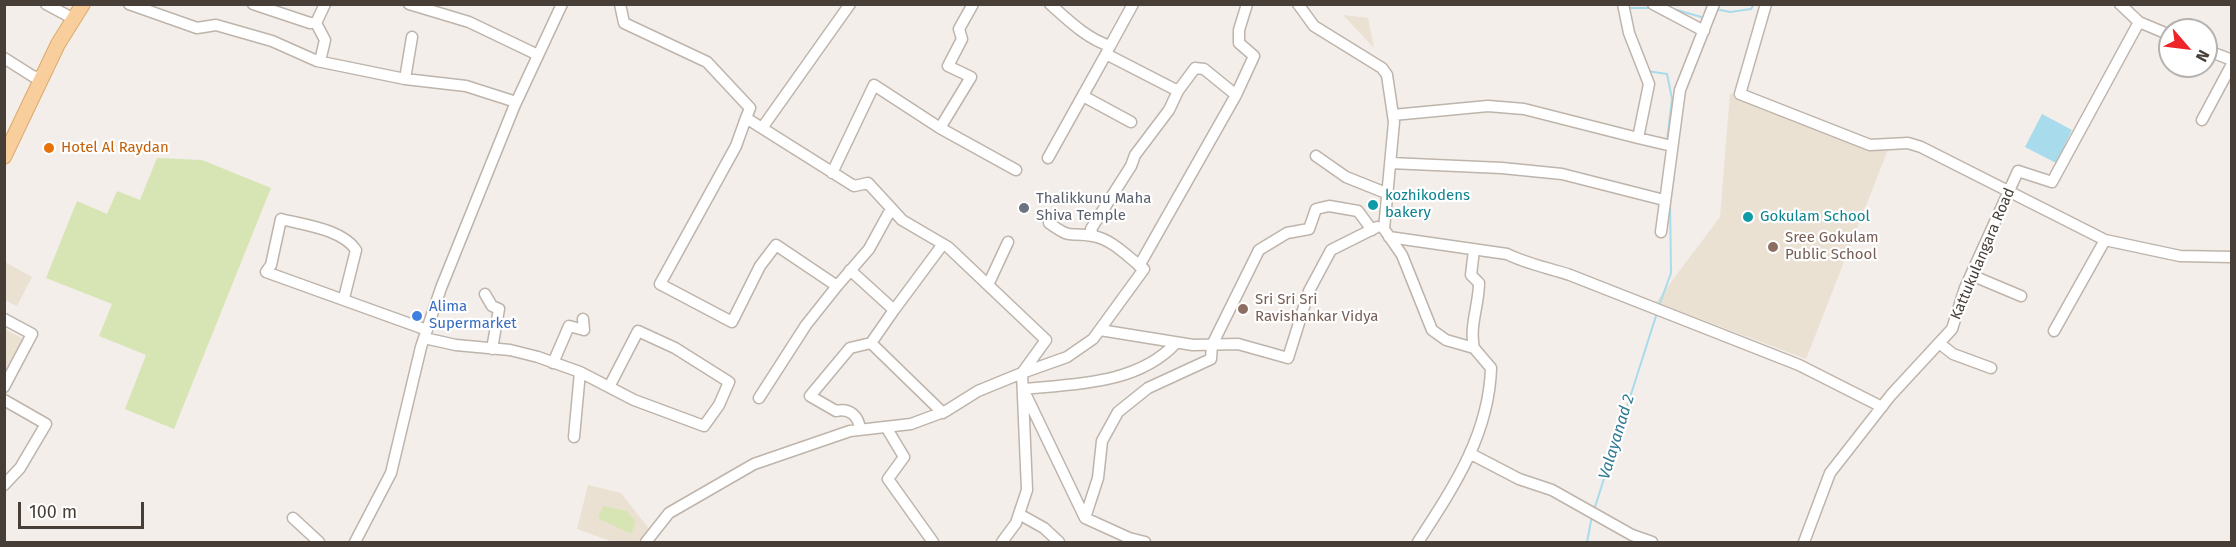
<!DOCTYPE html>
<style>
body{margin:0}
#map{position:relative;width:2236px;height:547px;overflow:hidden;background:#f3eee9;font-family:"Fira Sans",sans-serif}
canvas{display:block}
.frame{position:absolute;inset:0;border:6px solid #463e37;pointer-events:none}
.north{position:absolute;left:2158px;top:18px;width:60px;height:60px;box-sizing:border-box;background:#fff;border:2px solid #b5b2af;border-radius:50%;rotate:118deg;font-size:16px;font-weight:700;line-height:24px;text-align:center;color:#463e37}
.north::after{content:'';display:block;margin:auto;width:21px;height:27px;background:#ed2528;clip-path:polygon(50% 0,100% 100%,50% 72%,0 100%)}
.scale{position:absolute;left:18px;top:502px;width:126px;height:27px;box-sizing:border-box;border:3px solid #463e37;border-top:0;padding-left:8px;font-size:18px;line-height:21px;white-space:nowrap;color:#463e37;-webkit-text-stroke:4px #fff;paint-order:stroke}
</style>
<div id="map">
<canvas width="2236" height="547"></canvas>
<div class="frame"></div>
<div class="north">N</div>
<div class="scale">100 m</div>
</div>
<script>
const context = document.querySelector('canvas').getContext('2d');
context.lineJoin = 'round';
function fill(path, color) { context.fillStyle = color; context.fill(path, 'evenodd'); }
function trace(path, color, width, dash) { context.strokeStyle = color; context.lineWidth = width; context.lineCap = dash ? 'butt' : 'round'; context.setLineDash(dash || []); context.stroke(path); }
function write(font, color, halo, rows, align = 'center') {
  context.font = font + ' "Fira Sans",sans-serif'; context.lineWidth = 4.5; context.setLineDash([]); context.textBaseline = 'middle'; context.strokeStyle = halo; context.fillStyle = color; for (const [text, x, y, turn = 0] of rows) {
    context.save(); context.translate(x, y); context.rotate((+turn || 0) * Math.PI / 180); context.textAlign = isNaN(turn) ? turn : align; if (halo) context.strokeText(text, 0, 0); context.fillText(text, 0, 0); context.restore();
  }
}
fill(new Path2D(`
 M1343,15L1368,18L1374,48Z
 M1730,93L1889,147L1806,359L1656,302L1720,217Z
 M5,262L32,277L17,306L5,300Z
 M5,329L25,340L5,379Z
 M588,485L621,493L650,530L644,542H613L577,529Z`), '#ebe1d3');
fill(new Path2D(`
 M157,158L202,160L271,188L174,429L125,409L146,355L99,336L112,304L46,278L77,201L107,214L117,191L140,200Z
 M603,506L627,511L636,522L631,534L598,518Z`), '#d7e5b4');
fill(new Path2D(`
 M2042,114L2072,130L2056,163L2025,147Z`), '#a8dbec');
trace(new Path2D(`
 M1628,8H1653
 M1673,9L1705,18
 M1716,9L1730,12L1751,9L1754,4
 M1647,71L1667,74L1672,99L1667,141
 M1660,303L1671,273L1670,199
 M1594,510L1656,316
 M1587,542L1592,516`), '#a8dbec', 2);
const minor = new Path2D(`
 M46,4L74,19
 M129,4L197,28L216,25L272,41L317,61L405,79L466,86L516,102
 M253,4L310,23H316L325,4
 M409,4L469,22L538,55
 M620,4L624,23L707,62L750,108L746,118L854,186L868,183L902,220L948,247L1046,340L1022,373L1067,357L1093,339L1144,269C1129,258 1112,239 1093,236C1067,231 1074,241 1049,223
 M973,4L959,29L962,39L948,66L971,77L940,128L1016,170
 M1050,4C1068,20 1087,39 1110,46L1106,54L1178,91L1169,110L1135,155L1131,166L1091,229L1093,236
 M1298,4L1314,26L1382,68L1387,75L1394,122L1384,229L1402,255L1432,330L1446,340L1474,348L1491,368C1489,435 1453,488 1418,542
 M1653,4L1704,31
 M1766,4L1740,94L1870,145L1908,143L1921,147L2105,240L2180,256L2232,257
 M2120,4L2139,22L2170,35
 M316,23L325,40L320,61
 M1110,46L1133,4
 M2206,50L2232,60
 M4,58L34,77L43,76
 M405,79L412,37
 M1178,91L1195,68L1204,69L1236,95L1254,56L1239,43V30L1247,4
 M1083,96L1131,122
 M1393,115L1488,106L1524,109L1638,138L1649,84L1629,33L1623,4
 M746,118L736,146L660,284L732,322L760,266L776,245L837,286L869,249L891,209
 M2202,120L2232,64
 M762,128L850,4
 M1638,138L1672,146
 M1316,156L1346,177L1386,193
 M1048,158L1106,54
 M1390,163L1502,168L1562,174L1664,200
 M832,173L874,85L940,128
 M1661,232L1680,90L1714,4
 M1389,237L1507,254C1527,264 1549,268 1570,275L1799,365L1882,407
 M1474,250L1471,275L1479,283C1479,305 1469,326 1474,348
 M1139,266L1236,95
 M850,270L894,310L871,343L850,348L810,396L836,411C850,408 859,416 860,430
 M1971,275L2021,296
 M988,285L1008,242
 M485,294L492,306L499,309L492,349
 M344,298L356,250C342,229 304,225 281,219L271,265L266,272L427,330
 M894,310L943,244
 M4,319L32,334L4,387
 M1100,330L1193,345L1238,344L1288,358L1309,291L1331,250L1377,227
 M2054,331L2105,240
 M424,338L456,345L510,350L538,357L580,372L634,400L704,426L719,405L729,382L675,348L638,331L609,387
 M871,343L943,413
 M1176,343C1138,384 1076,384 1023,389L1085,518L1098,478L1102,441L1118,412L1148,388L1211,359L1212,345L1259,250L1287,233L1309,229L1316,209L1329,206L1358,211L1372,230
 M1939,343L1953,354L1991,368
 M553,363L569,326L584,330L583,319
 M759,398L806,325L837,286
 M4,400L46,424L20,468L4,485
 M886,427L904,457L888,479L933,542
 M574,437L580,372
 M1471,454L1519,479L1552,490L1632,535L1652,542
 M1019,514L1044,528L1059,542
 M293,518L319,542
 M1085,518L1129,538L1145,542
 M355,542L391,473L421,347L441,288L514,107L562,4
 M646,542L669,513L754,464L850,431L911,424L946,411L978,391L1022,373L1027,490L1016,523L1002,542
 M1804,542L1830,473L1891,395L1952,329L1965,288L2018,171L2052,182L2139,22`);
const major = new Path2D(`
 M4,157L58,44L83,4`);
trace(minor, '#beb4ab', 13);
trace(major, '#dda96d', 16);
trace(minor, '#fff', 10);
trace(major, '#f8cf9c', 14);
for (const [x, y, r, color] of [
 [49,148,6,"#e8710a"],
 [1373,205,6,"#0f9aa8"],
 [1024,208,6,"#6b7280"],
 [1748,217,6,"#0f9aa8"],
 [1773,247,6,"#8d6e63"],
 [1243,309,6,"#8d6e63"],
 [417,316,6,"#3f7fe0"]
]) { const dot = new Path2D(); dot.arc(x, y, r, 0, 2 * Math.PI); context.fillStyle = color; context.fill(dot); trace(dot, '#fff', 2); }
write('15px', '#c56008', '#fff', [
 ["Hotel Al Raydan",61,148]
], 'left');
write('15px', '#0d838f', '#fff', [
 ["kozhikodens",1385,196],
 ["bakery",1385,213],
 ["Gokulam School",1760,217]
], 'left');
write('15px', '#5b616d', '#fff', [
 ["Thalikkunu Maha",1036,199],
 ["Shiva Temple",1036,216]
], 'left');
write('15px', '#785e54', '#fff', [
 ["Sree Gokulam",1785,238],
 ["Public School",1785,255],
 ["Sri Sri Sri",1255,300],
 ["Ravishankar Vidya",1255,317]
], 'left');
write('15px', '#463e37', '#fff', [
 ["Kattukulangara Road",1983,254,-67]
]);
write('15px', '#366cbe', '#fff', [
 ["Alima",429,307],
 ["Supermarket",429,324]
], 'left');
write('italic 16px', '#307a95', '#fff', [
 ["Valayanad 2",1617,437,-73]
]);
</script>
